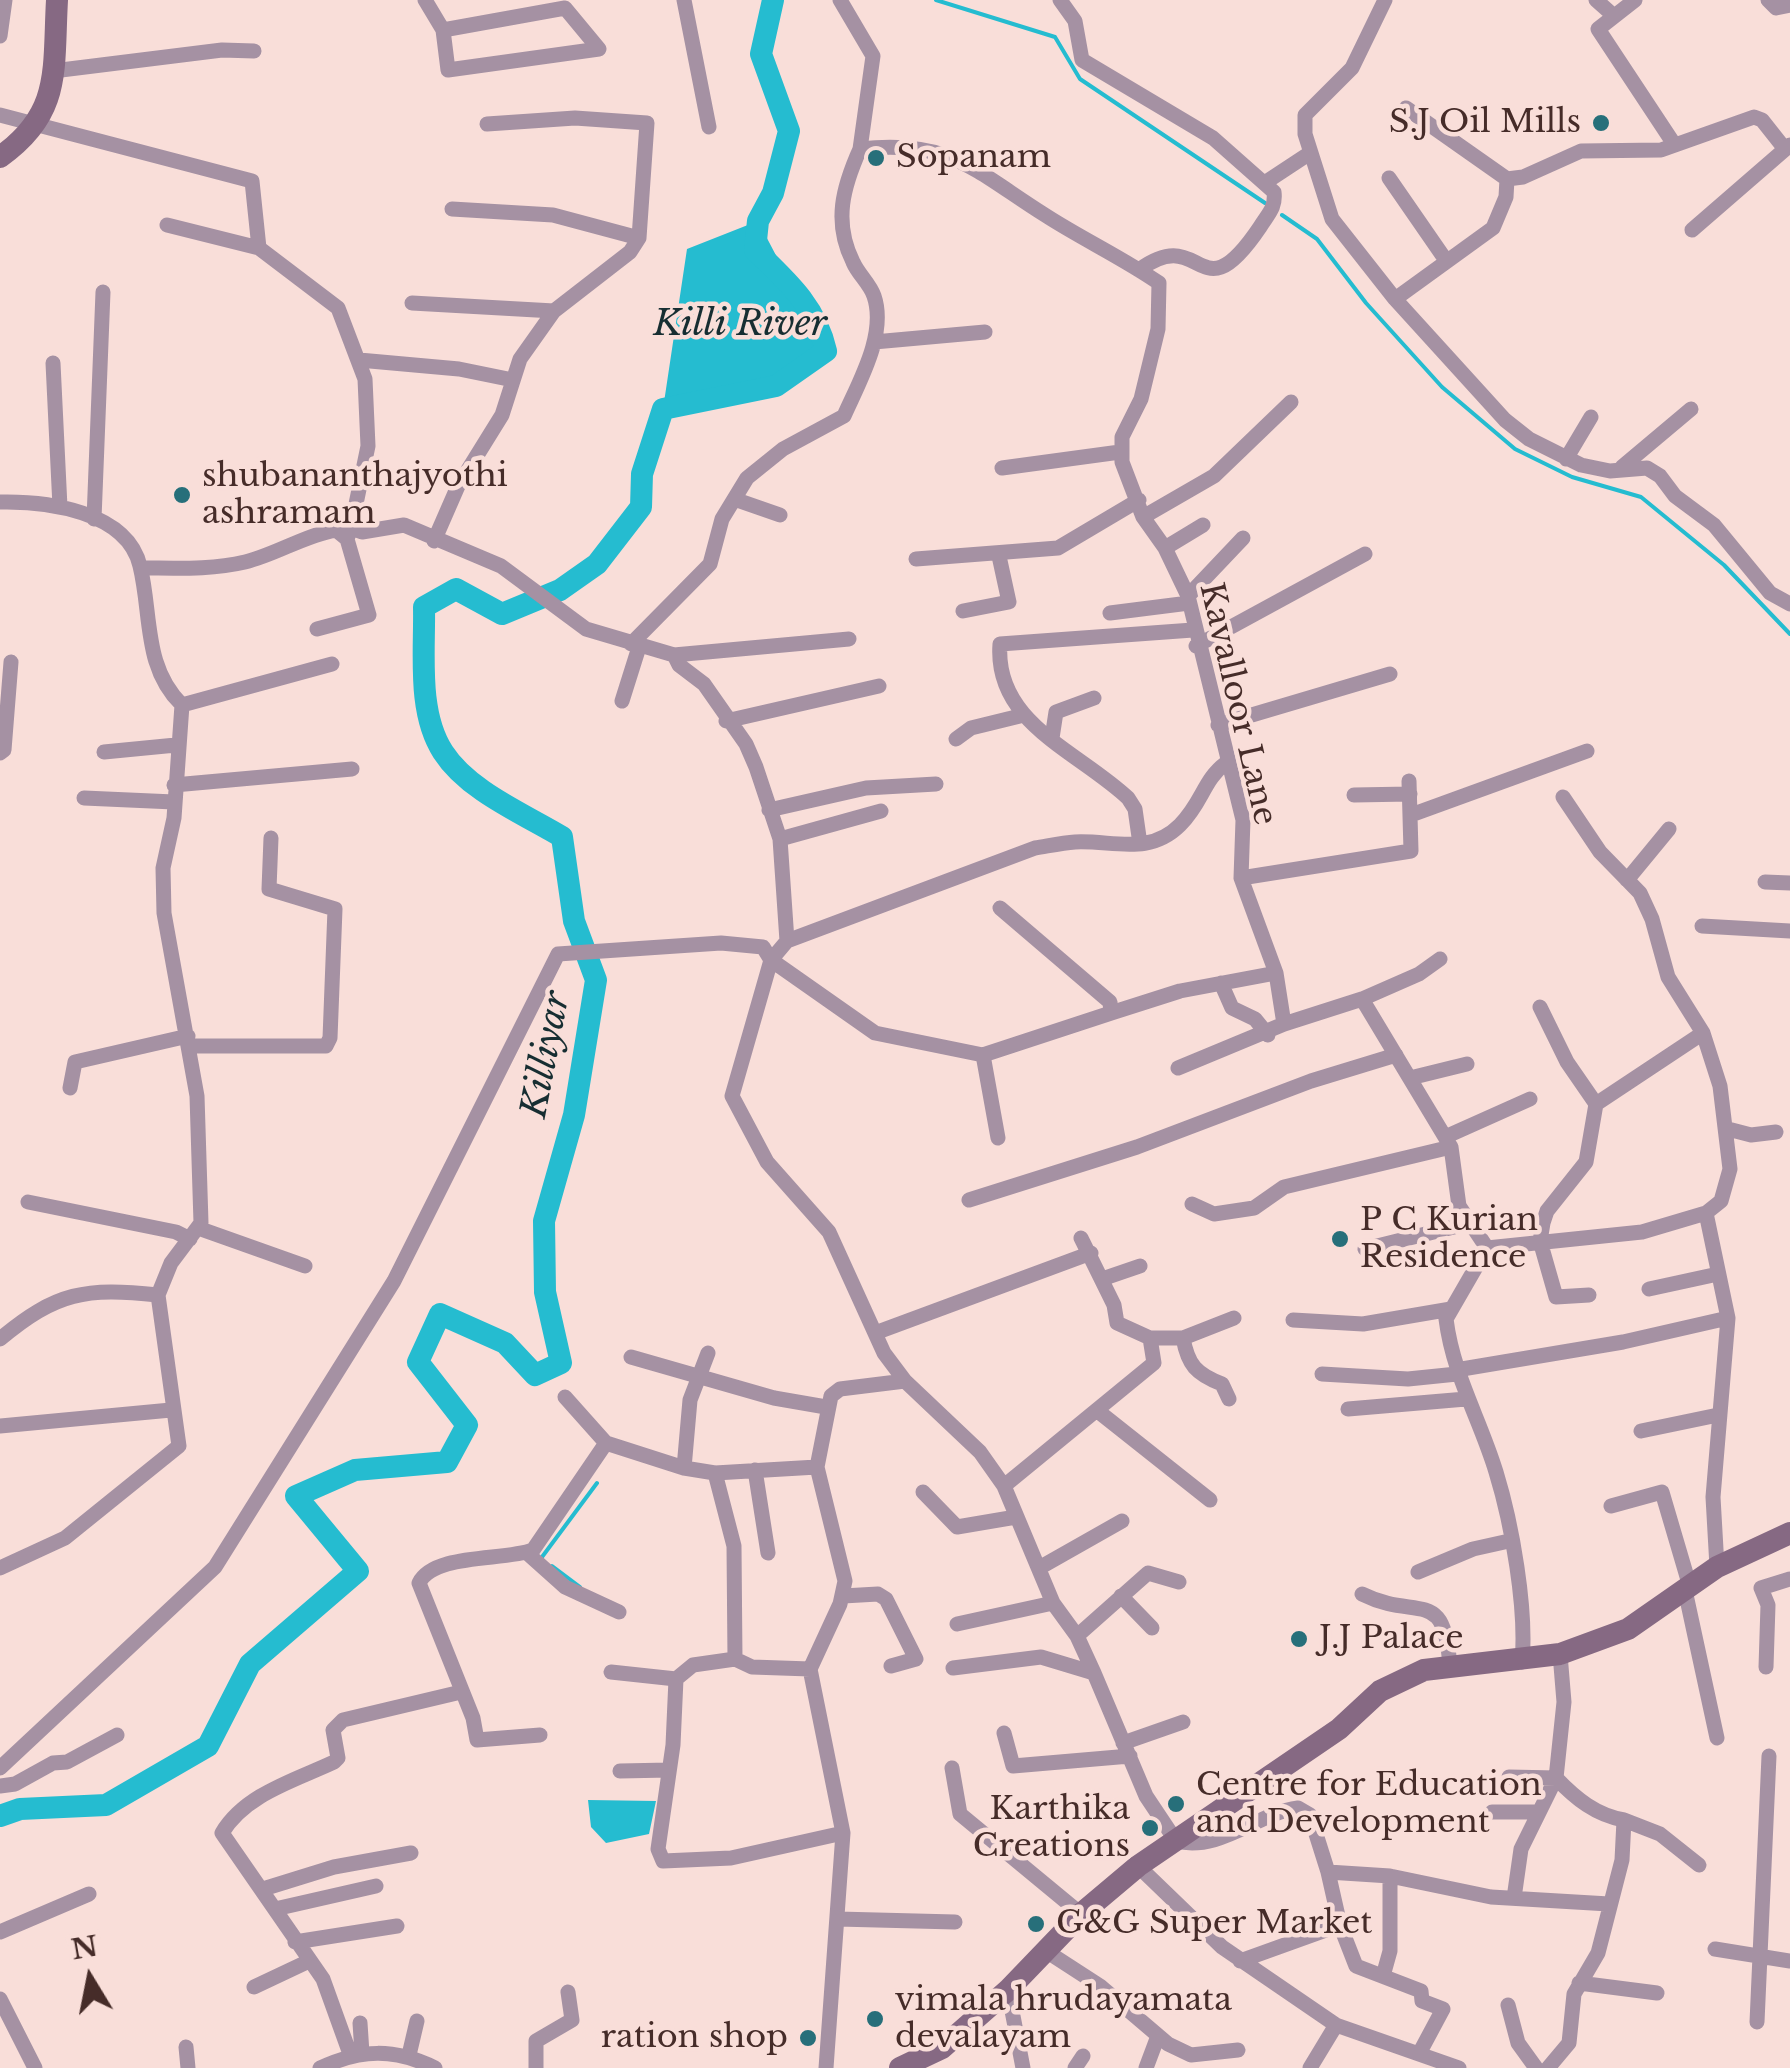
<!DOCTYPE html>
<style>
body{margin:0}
#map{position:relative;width:1790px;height:2068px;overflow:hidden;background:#f9ded9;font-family:"Libre Baskerville",serif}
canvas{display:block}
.north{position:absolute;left:40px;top:1928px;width:100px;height:100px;-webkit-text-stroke:8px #f9ded9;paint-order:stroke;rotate:350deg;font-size:28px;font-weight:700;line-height:40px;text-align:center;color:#462c29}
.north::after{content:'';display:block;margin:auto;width:35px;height:45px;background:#462c29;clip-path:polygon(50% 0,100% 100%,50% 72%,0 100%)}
</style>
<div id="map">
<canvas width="1790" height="2068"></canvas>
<div class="north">N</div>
</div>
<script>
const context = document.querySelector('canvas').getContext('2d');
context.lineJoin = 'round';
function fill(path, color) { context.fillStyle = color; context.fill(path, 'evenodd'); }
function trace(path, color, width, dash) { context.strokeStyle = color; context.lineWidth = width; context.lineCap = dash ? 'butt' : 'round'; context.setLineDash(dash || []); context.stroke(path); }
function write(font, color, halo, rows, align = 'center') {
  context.font = font + ' "Libre Baskerville",serif'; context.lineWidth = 9; context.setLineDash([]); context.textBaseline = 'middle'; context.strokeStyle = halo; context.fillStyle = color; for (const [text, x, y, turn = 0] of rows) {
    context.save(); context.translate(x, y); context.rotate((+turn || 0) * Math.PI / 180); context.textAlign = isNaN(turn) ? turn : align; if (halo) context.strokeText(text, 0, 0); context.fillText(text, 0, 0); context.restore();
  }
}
fill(new Path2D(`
 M758,221L826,351L776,386L663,409L687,249Z
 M588,1800L656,1801L649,1834L606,1843L591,1827Z`), '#25bcd0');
trace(new Path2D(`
 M936,0L1055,37L1080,79L1265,203
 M1282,215L1317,239L1366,303L1442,387L1515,449L1572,477L1641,497L1724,565L1790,634
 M542,1557L597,1483
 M552,1566L580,1587`), '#25bcd0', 4);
trace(new Path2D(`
 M0,1816L20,1809L106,1805L208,1746L250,1664L358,1571L296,1496L355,1470L447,1462L467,1425L418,1362L440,1314L505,1343L535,1375L561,1363L545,1292L544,1221L574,1115L596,980L574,921L562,837C524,814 468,791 443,752C417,712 425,652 424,607L456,589L502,614L560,590L597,564L641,507L642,474L663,409L776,386L826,351C816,306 787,281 755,250L758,221L773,193L789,131L761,54L773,0`), '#25bcd0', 22);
trace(new Path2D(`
 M425,0L443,30L448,70L599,49L565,8L443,30
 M684,0L709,127
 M840,0L873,56L860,149C951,139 975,171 1045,215C1082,239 1123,258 1159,283L1158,329L1141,399L1122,437V462L1143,517L1165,548L1188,596L1243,820L1241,878L1276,973L1284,1024L1362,999L1451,1147L1459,1206L1487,1248L1446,1319C1453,1375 1480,1419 1496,1472C1512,1524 1527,1609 1522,1662
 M1060,0L1075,21L1082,60L1213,138L1274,192C1276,208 1268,214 1260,227C1198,319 1204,222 1139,270
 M1385,0L1352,68L1305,115V134L1332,219L1395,299L1505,420L1529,439L1581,465L1610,471L1647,468L1660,476L1675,496L1714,525L1770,593L1790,604
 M1596,0L1614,16
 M1635,0L1598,29L1674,144
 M1768,0L1776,8L1790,5
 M0,36L5,0
 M53,71L222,50L254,51
 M1406,108L1507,179L1523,177L1581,151L1661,150L1754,117L1762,120L1785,149
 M0,115L252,181L259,248
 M487,124L575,118L647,123L639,238
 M1389,178L1445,259
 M1266,182L1310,153
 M452,209L553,215L639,238L630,252L554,311
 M167,225L259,248L338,308L365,379L368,446L351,528
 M1692,230L1790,145
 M1395,299L1493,228L1506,197L1507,179
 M412,303L554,311L520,359L502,415L458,486L434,541
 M874,342L985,332
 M359,360L459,369L513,380
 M53,363L60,507
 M1566,459L1591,417
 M1622,467L1691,409
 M1002,468L1120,452
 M734,499L780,515
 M0,502C46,501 127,511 140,566C152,615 143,667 182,705L174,818L163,868L164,913L197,1096L201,1223L171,1263L158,1295C86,1287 56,1292 0,1339
 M1143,517L1214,476L1291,402
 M94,519L103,292
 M1165,548L1203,525
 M916,559L1058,548L1139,500
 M141,568C176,568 211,570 245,562C277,554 305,535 336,530L347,539L351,528L362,532L404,525L501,566L586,629L674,655L679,665L704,684L746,744L756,767L780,839L787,941L771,960L732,1096L767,1162L829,1232L884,1353L905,1381L980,1452L1004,1486L1053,1603L1077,1636L1094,1673L1146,1796L1176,1841C1221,1852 1257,1813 1298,1808L1310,1815L1328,1872L1390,1876L1491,1897L1609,1904
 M1188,596L1243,538
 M963,611L1009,602L999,556
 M1110,613L1189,603
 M317,629L369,615L347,539
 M631,644L710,564L722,519L747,478L783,449L844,416C859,382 887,334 874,296C870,284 858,274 853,262C833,222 843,187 860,149
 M1196,646L1365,554
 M674,655L849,639
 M622,701L639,647
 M182,705L332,664
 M726,721L879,686
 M1218,725L1390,674
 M1052,738L1056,712L1094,698
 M956,739L971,728L1020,716
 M104,752L176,745
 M0,753L4,750L11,662
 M174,785L352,769
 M1354,795L1410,794
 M1563,797L1600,852L1640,893L1652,919L1668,977L1703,1033L1720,1086L1730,1169L1721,1201L1706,1213
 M84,798L174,802
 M769,810L866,788L936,784
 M1411,815L1587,751
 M780,839L881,811
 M1140,844L1135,809L1128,798C1078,751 994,723 1000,644L1193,630
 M1241,878L1411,851L1409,781
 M1627,880L1669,829
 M1765,882L1790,883
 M1000,908L1110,1002L1111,1013L1180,991L1276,973
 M1702,926L1790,931
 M787,941L1035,848C1048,846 1062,843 1075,842C1113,840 1149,856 1180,825C1203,802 1203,780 1226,763
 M1221,983L1232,1008L1255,1019L1268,1035
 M1362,999L1419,974L1440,959
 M1540,1007L1567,1062L1596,1104
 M190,1046H326L330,1038L335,909L269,889L271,838
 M983,1055L998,1138
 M1178,1068L1284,1024
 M1410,1078L1467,1064
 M70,1088L75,1062L188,1036
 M1728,1129L1751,1135L1776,1132
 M1445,1137L1530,1099
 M969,1200L1137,1147L1311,1081L1396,1055
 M28,1202L176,1232L190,1239
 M1192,1204L1214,1214L1254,1208L1284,1187L1451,1147
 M198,1228L305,1266
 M1487,1248L1642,1232L1706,1213L1728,1318L1713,1497L1717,1567
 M1365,1249L1470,1223
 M1102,1279L1140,1266
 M1649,1289L1718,1274
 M1589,1295L1556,1297L1540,1241L1543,1223L1547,1211L1586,1162L1596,1104L1703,1033
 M1293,1320L1363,1324L1451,1309
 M875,1333L1091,1253
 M1150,1338H1183L1234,1318
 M1183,1338C1188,1365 1196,1374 1222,1384L1229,1399
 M631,1357L774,1398L826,1407
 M1456,1370L1623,1342L1728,1318
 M1322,1374L1408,1379L1457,1374
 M565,1397L606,1443L684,1468L715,1473L817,1467L831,1396L840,1389L905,1381
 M1348,1409L1466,1399
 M1099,1412L1210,1500
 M0,1426L171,1410
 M1641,1431L1718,1415
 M817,1467L845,1581L840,1604L810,1669L843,1833L826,2068
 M684,1468L690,1400L708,1353
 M755,1470L768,1553
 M715,1473L734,1546L735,1659L752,1667L810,1669
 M1004,1486L1154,1363L1150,1338L1117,1323L1114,1305L1081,1238
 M923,1492L957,1527L1016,1517
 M1611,1506L1662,1492L1690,1587
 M527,1553L565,1587L619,1612
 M0,1568L65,1538L179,1446L158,1295
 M1039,1568L1122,1521
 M1418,1572L1473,1549L1509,1541
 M1685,1590L1717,1738
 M1362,1594C1418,1622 1445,1584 1450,1668
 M843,1596L878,1594L886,1599L916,1659L891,1666
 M1121,1596L1152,1628
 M957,1624L1053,1603
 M1077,1636L1148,1573L1179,1582
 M735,1659L693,1665L676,1679L673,1745L658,1849L663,1861L731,1858L843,1833
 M1766,1667L1768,1605L1761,1588L1790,1579
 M953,1668L1041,1657L1094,1673
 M611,1672L676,1679
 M1004,1733L1013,1766L1130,1756
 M540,1735L477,1740L473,1718L419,1583C434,1553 504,1561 533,1550L606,1443
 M1123,1743L1183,1722
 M0,1768L215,1567L394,1281L558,954L721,943L763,947L771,960L875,1033L983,1055L1111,1013
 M952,1768L960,1814L1081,1914
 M620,1771L669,1770
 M1509,1777L1556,1778L1521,1849L1514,1898
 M0,1786L15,1784L53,1763L67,1762L117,1735
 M1492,1812H1537
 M1624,1820L1660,1834L1699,1865
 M1138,1866L1222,1947L1336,2025L1459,2068
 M263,1889L334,1867L411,1853
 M275,1909L376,1886
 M838,1919L955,1922
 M1340,1925L1356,1966L1421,1991L1422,2001L1443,2009L1420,2052
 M0,1932L89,1894
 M295,1942L397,1926
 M1715,1949L1790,1961
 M1046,1951L1100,1986L1168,2044L1191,2055L1238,2050
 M1240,1961L1340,1925L1328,1872
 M1383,1976L1390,1951V1876
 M1579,1983L1657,1993
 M254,1987L307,1962
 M1008,1990L1023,2068
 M0,1999L35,2068
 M1508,2005L1518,2043L1536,2068
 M1757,2022L1769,1756
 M360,2023L362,2053
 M186,2047L188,2068
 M350,2054L323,1979L222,1833C245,1794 296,1780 334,1762L338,1758L333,1730L343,1720L461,1692
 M409,2055L417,2021
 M320,2068C361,2049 394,2048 435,2068
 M536,2068V2041L572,2020L568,1992
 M1075,2068L1083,2056
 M1146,2068L1158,2036
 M1310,2068L1336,2025
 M1548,2068L1569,2043L1574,1994L1598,1953L1622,1860L1624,1820C1596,1815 1576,1799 1556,1778L1564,1702L1560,1654`), '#a591a3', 15);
trace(new Path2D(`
 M0,157C62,113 53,70 57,0
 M900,2068L942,2048L1008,1990L1081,1914L1138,1866L1339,1729L1380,1691L1424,1670L1560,1654L1628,1629L1717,1567L1790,1533`), '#866983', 22);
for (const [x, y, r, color] of [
 [1601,123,10,"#276f7a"],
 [876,158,10,"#276f7a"],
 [182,495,10,"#276f7a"],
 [1340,1239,10,"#276f7a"],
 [1299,1639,10,"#276f7a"],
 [1176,1804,10,"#276f7a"],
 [1150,1828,10,"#276f7a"],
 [1036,1924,10,"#276f7a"],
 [875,2019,10,"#276f7a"],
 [808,2038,10,"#276f7a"]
]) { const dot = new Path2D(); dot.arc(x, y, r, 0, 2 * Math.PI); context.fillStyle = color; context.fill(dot); trace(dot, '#f9ded9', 4); }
write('32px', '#462c29', '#f9ded9', [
 ["S.J Oil Mills",1581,123,"right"],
 ["Sopanam",896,158],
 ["shubananthajyothi",202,477],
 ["ashramam",202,514],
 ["P C Kurian",1360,1221],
 ["Residence",1360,1258],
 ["J.J Palace",1319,1639],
 ["Centre for Education",1196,1786],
 ["and Development",1196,1823],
 ["Karthika",1130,1810,"right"],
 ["Creations",1130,1847,"right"],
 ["G&G Super Market",1056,1924],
 ["vimala hrudayamata",895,2001],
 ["devalayam",895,2038],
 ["ration shop",788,2038,"right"]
], 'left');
write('32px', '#462c29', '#f9ded9', [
 ["Kavalloor Lane",1237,704,77]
]);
write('italic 35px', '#172e32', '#f9ded9', [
 ["Killi River",740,325],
 ["Killiyar",547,1055,-79]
]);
</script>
